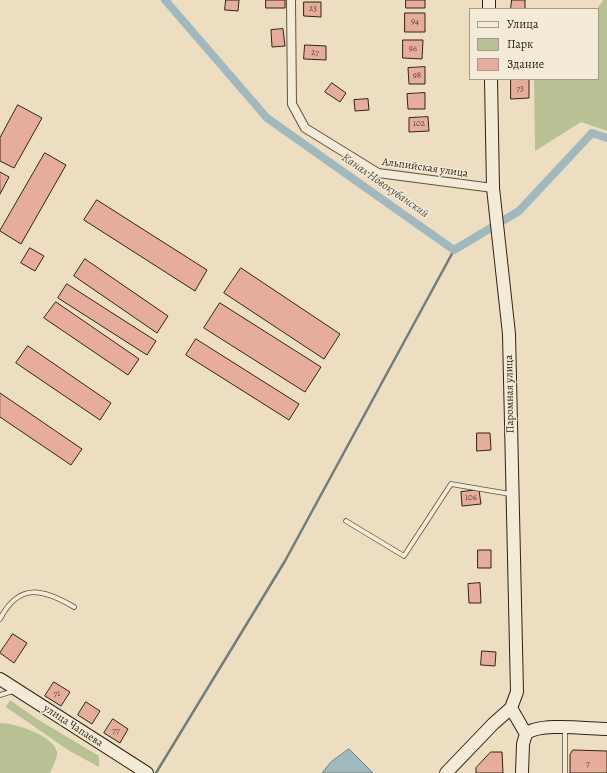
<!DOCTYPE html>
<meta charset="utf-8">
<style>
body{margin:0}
#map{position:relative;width:607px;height:773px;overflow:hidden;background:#eddec2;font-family:Alegreya,serif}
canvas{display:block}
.legend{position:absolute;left:469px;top:8px;width:130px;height:72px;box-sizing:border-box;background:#f3ead7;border:1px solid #a59a89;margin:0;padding:5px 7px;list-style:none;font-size:12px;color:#312313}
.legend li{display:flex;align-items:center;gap:8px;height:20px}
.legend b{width:20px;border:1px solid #a59a89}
</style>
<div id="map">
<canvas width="607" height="773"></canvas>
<ul class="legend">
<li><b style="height:5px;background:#f3ead7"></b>Улица</li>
<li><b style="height:11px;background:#b7c194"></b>Парк</li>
<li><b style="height:11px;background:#e6ad9d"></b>Здание</li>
</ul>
</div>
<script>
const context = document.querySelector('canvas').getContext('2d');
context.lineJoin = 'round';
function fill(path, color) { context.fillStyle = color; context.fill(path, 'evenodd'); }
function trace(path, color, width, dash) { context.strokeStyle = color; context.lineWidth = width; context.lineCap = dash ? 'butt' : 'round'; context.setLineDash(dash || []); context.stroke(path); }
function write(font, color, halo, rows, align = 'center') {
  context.font = font + ' Alegreya,serif'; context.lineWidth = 3; context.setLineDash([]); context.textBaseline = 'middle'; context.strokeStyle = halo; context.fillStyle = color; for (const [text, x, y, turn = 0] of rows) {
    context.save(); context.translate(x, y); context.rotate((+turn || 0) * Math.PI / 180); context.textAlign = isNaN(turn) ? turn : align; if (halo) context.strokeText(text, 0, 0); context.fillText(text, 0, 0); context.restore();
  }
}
fill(new Path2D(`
 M603,0H607V131L581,122L535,151L534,79H598L597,9Z
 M10,700L37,719L99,756V767L68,750L6,707Z
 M0,723C15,723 53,735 57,752C58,758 52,767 50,773H0Z`), '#b7c194');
const water = new Path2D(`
 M349,749L373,773H322L331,762Z`);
fill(water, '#9fb9be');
trace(water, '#737d7a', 1);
trace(new Path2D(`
 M156,773L285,561L454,250`), '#737d7a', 2.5);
trace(new Path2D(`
 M165,0L267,118L454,250L519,211L592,133L607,138`), '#9fb9be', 8);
const building = new Path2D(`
 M226,0H239L238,11L225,10Z
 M266,0H285V8H266Z
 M406,0H425V8H406Z
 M512,0H525V9H511Z
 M304,2H321V17L304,16Z
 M405,13H425V32H405Z
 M283,29L285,46L272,47L271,30Z
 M403,40H423L422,59L403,58Z
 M305,45L326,46V60L304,59Z
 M425,67V84H409L408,68Z
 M511,79H529V98L511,99Z
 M332,83L346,93L340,102L325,92Z
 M425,93V109H408L407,94Z
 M368,99L369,110L355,111L354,100Z
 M18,105L42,118L14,168L0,161V138Z
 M428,117L429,131L409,132V118Z
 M45,153L66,165L21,244L0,231Z
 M0,172L9,177L0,194Z
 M97,200L207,270L195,291L84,220Z
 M30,248L44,256L35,271L21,263Z
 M85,259L168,316L157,333L74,276Z
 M241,268L340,334L324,359L224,293Z
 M67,284L156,341L147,355L58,298Z
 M56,302L139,359L128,375L44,318Z
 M220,303L321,367L305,392L204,328Z
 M196,339L299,404L289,420L186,355Z
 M28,346L111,403L100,420L16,363Z
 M0,393L82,449L71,465L0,417Z
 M477,433H490L491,450L477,451Z
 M479,490L481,504L462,506L461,492Z
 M478,550H491V568H478Z
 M480,583L481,603H469L468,584Z
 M13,634L27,643L14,663L0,653Z
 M482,651L496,652L495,666L481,665Z
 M54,682L70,692L61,706L45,696Z
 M86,702L100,711L92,724L78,715Z
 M113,719L128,729L120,743L104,733Z
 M573,750L607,751V773H570V755Z
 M491,752H502L503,773H476V768Z`);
fill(building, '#e6ad9d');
trace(building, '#312313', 1);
const lane = new Path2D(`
 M346,521L404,556L451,484L510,494
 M0,619C19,582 43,589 74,607
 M0,695L13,691
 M565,729V773`);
const street = new Path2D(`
 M291,0L292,104L305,128L378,173L493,188`);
const secondary = new Path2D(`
 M489,0V9
 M0,679L147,773
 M511,708L526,734L523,744L522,773
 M526,734C539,722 589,729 607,729
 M446,773L493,724L511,708L517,692L509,334L493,188L491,79`);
trace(lane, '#60523f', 5.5);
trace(street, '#60523f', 10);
trace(secondary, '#312313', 14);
trace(lane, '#f3ead7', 4);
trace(street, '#f3ead7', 8);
trace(secondary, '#f3ead7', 12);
write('9px', '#5e4636', null, [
 ["23",313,9],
 ["94",415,22],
 ["96",413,49],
 ["27",315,53],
 ["98",417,76],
 ["73",520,89],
 ["102",419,124],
 ["106",471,498],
 ["71",57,694],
 ["77",116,731],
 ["7",588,764]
]);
write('11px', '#312313', '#f3ead7', [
 ["Альпийская улица",425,168,8],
 ["Паромная улица",510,394,-91],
 ["улица Чапаева",73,726,33]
]);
write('italic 12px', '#525046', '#f3ead7', [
 ["Канал Новокубанский",385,186,35]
]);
</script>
